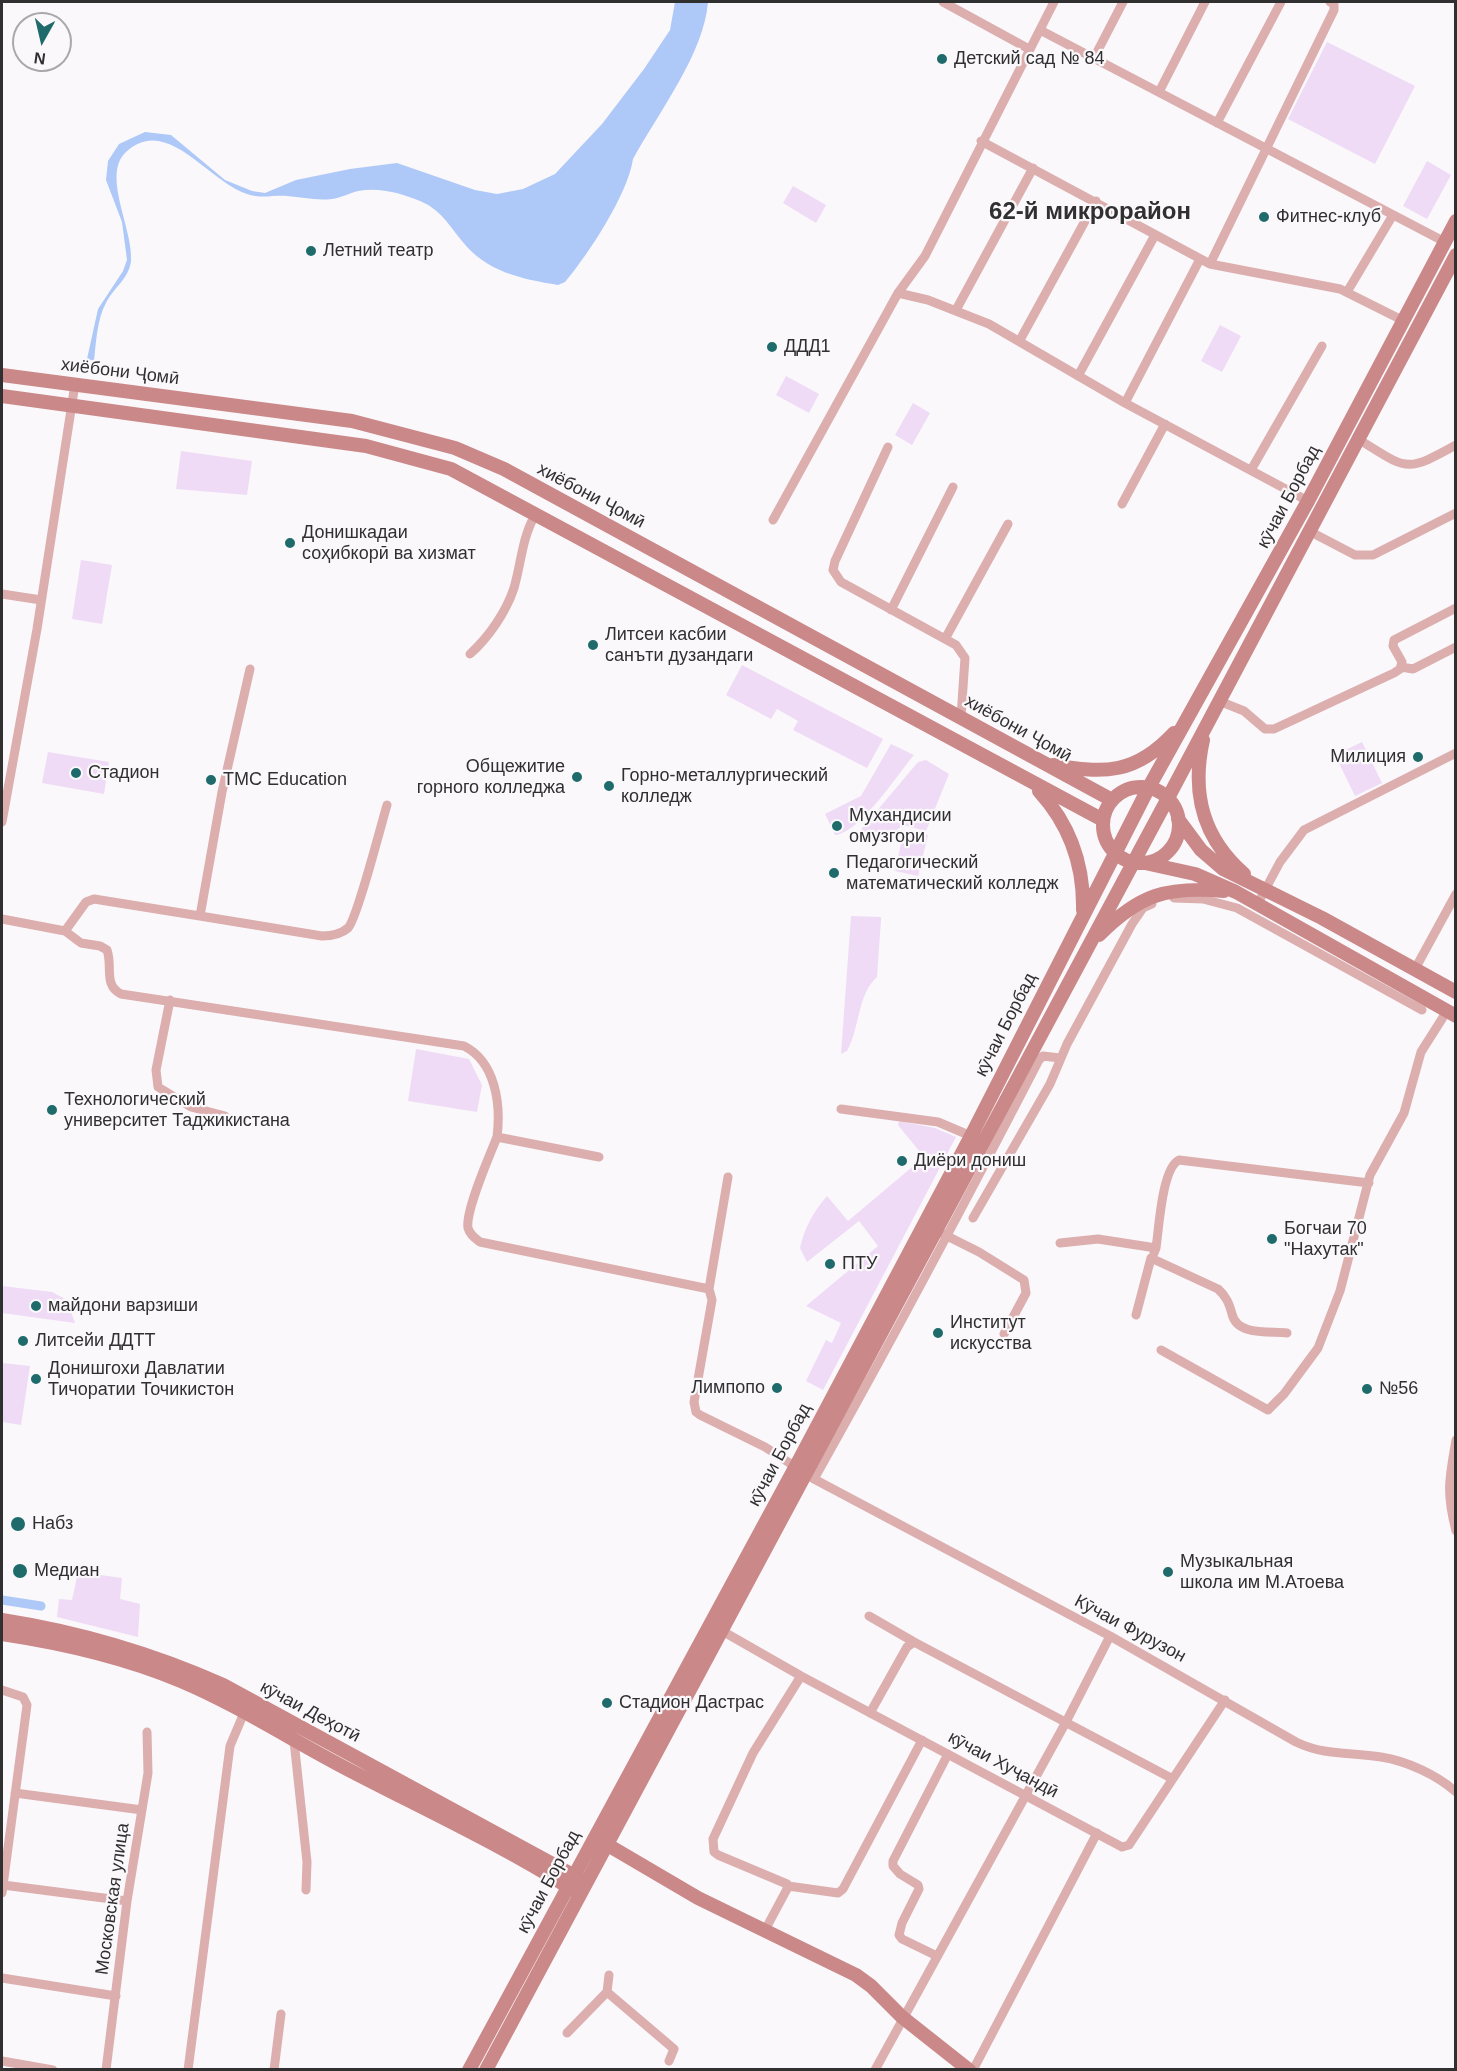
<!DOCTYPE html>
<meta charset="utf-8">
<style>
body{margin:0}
#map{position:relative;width:1457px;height:2071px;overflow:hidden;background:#faf8fb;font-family:Arial,sans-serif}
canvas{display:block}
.frame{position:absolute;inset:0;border:3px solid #313031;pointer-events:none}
.north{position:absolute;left:12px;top:12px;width:60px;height:60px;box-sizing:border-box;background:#faf8fb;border:2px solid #aaa8aa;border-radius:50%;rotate:188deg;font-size:16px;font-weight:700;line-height:24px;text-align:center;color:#313031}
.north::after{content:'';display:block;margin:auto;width:21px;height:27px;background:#1f6b6c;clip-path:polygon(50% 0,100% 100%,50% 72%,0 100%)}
</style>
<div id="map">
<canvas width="1457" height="2071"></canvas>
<div class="frame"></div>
<div class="north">N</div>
</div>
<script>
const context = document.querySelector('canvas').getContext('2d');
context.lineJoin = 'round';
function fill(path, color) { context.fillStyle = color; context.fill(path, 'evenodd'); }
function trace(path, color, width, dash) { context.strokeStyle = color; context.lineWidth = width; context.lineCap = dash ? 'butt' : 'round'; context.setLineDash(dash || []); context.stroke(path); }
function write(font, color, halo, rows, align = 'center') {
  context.font = font + ' Arial,sans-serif'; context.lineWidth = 4.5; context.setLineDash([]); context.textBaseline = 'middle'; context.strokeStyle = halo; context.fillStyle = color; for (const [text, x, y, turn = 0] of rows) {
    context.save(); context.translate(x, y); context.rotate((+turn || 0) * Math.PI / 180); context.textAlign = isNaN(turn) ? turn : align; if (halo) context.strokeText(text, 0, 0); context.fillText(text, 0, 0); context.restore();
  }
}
fill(new Path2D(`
 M1327,42L1415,86L1375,164L1288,119Z
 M1427,161L1451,175L1427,219L1403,206Z
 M793,186L826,205L816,223L783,203Z
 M1220,325L1241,336L1222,372L1201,361Z
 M786,376L819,394L809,413L776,395Z
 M913,403L930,413L912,445L895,435Z
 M181,451L252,461L247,495L176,489Z
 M81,560L112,565L102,624L72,619Z
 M742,665L883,739L867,768L793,730L798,721L777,709L771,719L726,695Z
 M1362,742L1382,783L1355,796L1335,755Z
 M891,744L914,755C897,775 860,833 835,835L825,814L861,796Z
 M48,752L109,762L104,794L42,783Z
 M926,760L949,774L926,831L903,825L890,835L881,832H859L918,762Z
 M904,830L928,835L918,876L895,871Z
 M851,916L881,917V920L877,977C857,995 860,1028 847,1051L841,1054Z
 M416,1049L469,1059L482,1085L477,1112L408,1101Z
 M899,1121L935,1128L956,1137L823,1390L806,1381L826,1340L832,1343L841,1323L806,1306L878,1246L859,1221L807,1262L800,1248C805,1227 813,1212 827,1196L848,1221L924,1157L898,1125Z
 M2,1286L52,1292L67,1300L75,1323L2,1313Z
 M2,1363L30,1366L21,1425L2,1422Z
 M78,1572L122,1578L120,1599L140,1604L138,1637L57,1617L59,1599L72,1600Z`), '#efdbf6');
fill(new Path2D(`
 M675,2H708C704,54 658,113 633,159C628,194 588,255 565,282L558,285C522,279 486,272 462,241C448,224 441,210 420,201C401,193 379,187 358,191C349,193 341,198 332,199C316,201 302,197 287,196C273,195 261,199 247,194C207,181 167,114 126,152C101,175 134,230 131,261C129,279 113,288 106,303C97,319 96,343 94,361L87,359L98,309L123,271L127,260L122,222L106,180L108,161L119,144L145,132L171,135L225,180L252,191L265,193L296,180L350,169L397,163L475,190L497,194L523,189L555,174L602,124L644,69L670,30Z`), '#aec8f8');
trace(new Path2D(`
 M2,1600L41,1606`), '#aec8f8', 9);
trace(new Path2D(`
 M943,2L1029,49
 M1040,30L1445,242
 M1094,58L1123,2
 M1159,92L1205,2
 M1217,123L1281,2
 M981,141L1210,264L1340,289L1404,321
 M1210,264L1334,10V4L1330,2
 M1347,292L1393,215
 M898,293L928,300L989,324L1125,403L1308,501
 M956,310L1033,168
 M1020,340L1096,201
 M1078,376L1155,235
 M1125,403L1200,259
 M1358,439C1407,469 1404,474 1456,445
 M888,447L835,561L833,570L841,582L956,645L965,658L961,717
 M1251,470L1322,346
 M1122,504L1165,424
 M773,520L898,293L925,256L1054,2
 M1309,531L1355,555H1373L1456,513
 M2,594L41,600
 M891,610L953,487
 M945,639L1008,524
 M470,654C489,637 506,612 514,588C521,564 522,539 534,517
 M1401,667L1413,669L1456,647
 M1219,701L1244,711L1265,729H1274L1394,673L1400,669L1402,662L1393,646L1394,640L1456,608
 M2,822L37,629L75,384
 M1174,898L1203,899L1237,908L1422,1010
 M1257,905L1280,862L1304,830L1456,753
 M200,916L322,936C331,936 340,935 348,928C357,919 381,825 387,805
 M2,919L65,931L86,902L94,899L200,916L222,792L250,669
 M65,931L81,943L100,946L107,950C113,966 103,985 121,994L464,1046C496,1062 501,1105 497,1137
 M1415,969L1456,894
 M170,1000L156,1070L158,1087L191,1107L225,1116
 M841,1109L938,1122L971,1136
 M599,1157L497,1137C490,1155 465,1211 468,1228C470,1235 475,1238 480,1242L709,1289L712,1300L694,1402L696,1412L700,1415L765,1447L814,1479L1110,1636L1296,1742C1325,1756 1350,1752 1381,1757C1407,1761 1437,1775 1456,1792
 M973,1218L1050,1084L1067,1044L1132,924L1143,908L1152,904
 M941,1233L979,1252L1024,1280L1026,1293L1004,1334
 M1060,1243L1098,1239L1156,1248L1154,1253
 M1156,1248C1159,1228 1162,1168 1179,1160L1369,1183
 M709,1289L728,1177
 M1136,1315L1151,1258L1218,1289C1226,1296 1229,1303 1232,1314C1237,1336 1269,1331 1287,1333
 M1161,1350L1268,1410L1284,1394L1318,1348L1340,1291L1370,1175L1404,1113L1421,1052L1447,1011
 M1456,1440C1449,1480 1446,1492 1456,1531
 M814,1479C892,1341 966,1201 1039,1060L1043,1056L1060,1058
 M869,1616L914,1642
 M717,1628L801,1676L1122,1847L1129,1845L1225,1700
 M2,1690L23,1697L27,1705L2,1893
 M870,1713L907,1647L914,1642L1171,1778
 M294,1741L307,1862L306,1890
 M15,1793L142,1810
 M3,1885L127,1901
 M788,1886L838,1893L843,1889L922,1740
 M764,1932L787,1889V1884L718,1855L714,1852L713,1839L753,1753L801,1676
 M937,1956L902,1939L899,1935L902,1923L919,1889L918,1885L900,1874L893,1866V1861L948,1754
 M609,1975L607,1992L674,2049L669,2061
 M2,1978L116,1996
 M567,2033L607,1992
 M2,2061L53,2070
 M106,2070L127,1901L148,1773L147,1732
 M188,2070L230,1746L246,1708
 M274,2070L281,2014
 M875,2070L1066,1722L1110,1636
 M973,2070L1097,1833`), '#dcaeae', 9);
trace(new Path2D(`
 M2,375L352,421L455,448L504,469L1112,800
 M2,396L366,446L451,469L1103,820
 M1203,740C1191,794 1203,838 1244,874
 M1053,765C1105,774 1136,774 1174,733
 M1103 825a38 38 0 1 1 76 0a38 38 0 1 1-76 0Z
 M1039,791C1070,825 1084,864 1083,910
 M1178,819L1201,850L1223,869L1322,918L1456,992
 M1145,863L1195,874L1236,892L1456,1016
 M1099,935C1139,895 1166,886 1224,891
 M2,1620C79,1632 151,1653 223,1685L580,1879
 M2,1634C62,1643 124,1657 181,1681C240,1706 293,1741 349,1770C424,1809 502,1845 573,1890
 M606,1844L698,1898L856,1975L871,1986L902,2017L969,2070
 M469,2070L797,1464L971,1136L1149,787L1308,501L1456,221
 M486,2070L1168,798L1456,255`), '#cb8889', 14);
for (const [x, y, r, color] of [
 [942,59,6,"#1f6b6c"],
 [1264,217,6,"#1f6b6c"],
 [311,251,6,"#1f6b6c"],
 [772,347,6,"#1f6b6c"],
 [290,543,6,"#1f6b6c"],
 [593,645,6,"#1f6b6c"],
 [1418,757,6,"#1f6b6c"],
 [76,773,6,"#1f6b6c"],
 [577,777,6,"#1f6b6c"],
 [211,780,6,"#1f6b6c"],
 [609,786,6,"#1f6b6c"],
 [837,826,6,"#1f6b6c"],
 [834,873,6,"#1f6b6c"],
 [52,1110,6,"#1f6b6c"],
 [902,1161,6,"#1f6b6c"],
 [1272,1239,6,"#1f6b6c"],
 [830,1264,6,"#1f6b6c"],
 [36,1306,6,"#1f6b6c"],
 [938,1333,6,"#1f6b6c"],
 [23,1341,6,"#1f6b6c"],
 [36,1379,6,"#1f6b6c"],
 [777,1388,6,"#1f6b6c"],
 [1367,1389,6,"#1f6b6c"],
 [18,1524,8,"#1f6b6c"],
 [20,1571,8,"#1f6b6c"],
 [1168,1572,6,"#1f6b6c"],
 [607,1703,6,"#1f6b6c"]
]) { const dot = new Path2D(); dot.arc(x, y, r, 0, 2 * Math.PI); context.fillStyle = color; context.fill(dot); trace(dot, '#faf8fb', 2); }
write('18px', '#313031', '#faf8fb', [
 ["Детский сад № 84",954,59],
 ["Фитнес-клуб",1276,217],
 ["Летний театр",323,251],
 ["ДДД1",784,347],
 ["Донишкадаи",302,533],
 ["соҳибкорӣ ва хизмат",302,554],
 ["Литсеи касбии",605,635],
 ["санъти дузандаги",605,656],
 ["Милиция",1406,757,"right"],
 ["Общежитие",565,767,"right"],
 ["горного колледжа",565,788,"right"],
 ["Стадион",88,773],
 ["Горно-металлургический",621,776],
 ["колледж",621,797],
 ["TMC Education",223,780],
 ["Мухандисии",849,816],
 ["омузгори",849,837],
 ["Педагогический",846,863],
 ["математический колледж",846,884],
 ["Технологический",64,1100],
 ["университет Таджикистана",64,1121],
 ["Диёри дониш",914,1161],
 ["Богчаи 70",1284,1229],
 ["\"Нахутак\"",1284,1250],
 ["ПТУ",842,1264],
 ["майдони варзиши",48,1306],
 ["Институт",950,1323],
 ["искусства",950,1344],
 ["Литсейи ДДТТ",35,1341],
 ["Донишгохи Давлатии",48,1369],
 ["Тичоратии Точикистон",48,1390],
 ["Лимпопо",765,1388,"right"],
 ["№56",1379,1389],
 ["Набз",32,1524],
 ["Музыкальная",1180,1562],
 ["школа им М.Атоева",1180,1583],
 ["Медиан",34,1571],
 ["Стадион Дастрас",619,1703]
], 'left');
write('18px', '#313031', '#faf8fb', [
 ["хиёбони Ҷомӣ",120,372,7],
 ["хиёбони Ҷомӣ",591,496,28],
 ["кӯчаи Борбад",1289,497,-62],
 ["хиёбони Ҷомӣ",1018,729,29],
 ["кӯчаи Борбад",1006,1025,-63],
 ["кӯчаи Борбад",780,1455,-62],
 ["Кӯчаи Фурузон",1130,1629,28],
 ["кӯчаи Деҳотӣ",310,1712,28],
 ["кӯчаи Хуҷандӣ",1003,1765,28],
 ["кӯчаи Борбад",549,1882,-62],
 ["Московская улица",113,1899,-82]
]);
write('bold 24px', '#313031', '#faf8fb', [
 ["62-й микрорайон",1090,212]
]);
</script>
